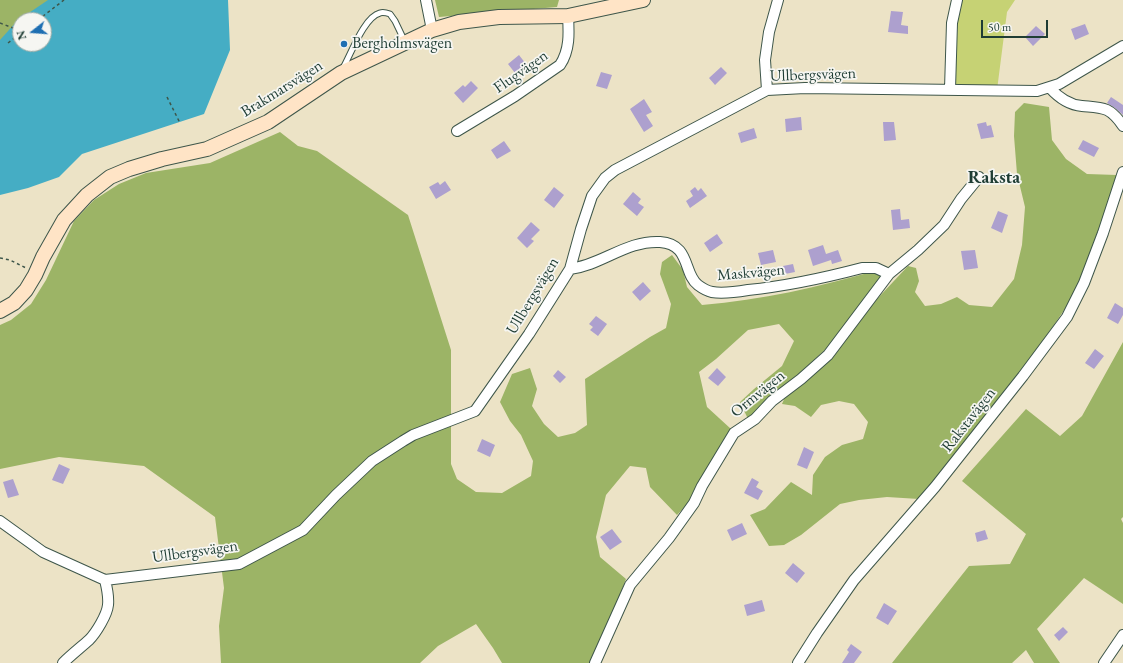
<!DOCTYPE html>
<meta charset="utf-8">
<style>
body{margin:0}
#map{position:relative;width:1123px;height:663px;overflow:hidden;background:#ece3c6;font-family:"EB Garamond",serif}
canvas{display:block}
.north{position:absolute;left:12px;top:12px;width:40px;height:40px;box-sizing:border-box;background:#f6f6f2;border:1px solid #a0aca6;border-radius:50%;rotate:253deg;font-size:11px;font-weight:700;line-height:16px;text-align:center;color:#1f3d34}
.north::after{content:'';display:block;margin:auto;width:14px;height:18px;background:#1f6fb2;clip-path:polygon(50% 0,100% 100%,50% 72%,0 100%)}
.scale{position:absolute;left:981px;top:20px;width:67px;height:18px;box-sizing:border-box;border:2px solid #1f3d34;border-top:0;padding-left:5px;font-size:12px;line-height:14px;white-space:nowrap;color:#1f3d34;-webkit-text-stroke:3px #f6f6f2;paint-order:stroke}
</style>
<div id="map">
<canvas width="1123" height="663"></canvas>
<div class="north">N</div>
<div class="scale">50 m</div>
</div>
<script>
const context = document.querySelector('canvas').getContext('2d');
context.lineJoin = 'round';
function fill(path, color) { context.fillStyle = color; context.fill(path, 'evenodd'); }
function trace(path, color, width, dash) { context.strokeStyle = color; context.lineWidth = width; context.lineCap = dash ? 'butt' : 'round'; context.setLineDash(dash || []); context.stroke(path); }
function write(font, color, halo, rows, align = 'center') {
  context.font = font + ' "EB Garamond",serif'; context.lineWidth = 3.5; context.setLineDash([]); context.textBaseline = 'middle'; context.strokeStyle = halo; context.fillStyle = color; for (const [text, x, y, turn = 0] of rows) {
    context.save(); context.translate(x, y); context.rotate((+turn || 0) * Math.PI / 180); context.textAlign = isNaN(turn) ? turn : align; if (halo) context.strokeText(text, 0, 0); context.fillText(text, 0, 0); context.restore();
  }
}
fill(new Path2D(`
 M961,0H1015L1007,12L997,90L955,87L958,17Z`), '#c6d274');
fill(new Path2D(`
 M0,0H50L20,20L0,41Z
 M435,0H559L557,7L439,17Z
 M1024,103L1049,107L1052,140L1066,159L1087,174L1117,175L1086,268L1070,301L1054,325L1012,383L919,499L887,497L859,500L840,504L801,535L784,545L769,546L750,515L765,509L791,482L812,495L813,475L825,457L842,445L863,439L868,422L854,404L839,401L821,405L811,417L795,406L782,404L785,397L908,266L916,268L919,281L915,292L925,306L941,304L957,297L969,305L992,307L1014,279L1022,245L1025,207L1017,174L1014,136L1015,112Z
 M280,132L298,146L317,151L408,215L451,350V464L457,479L476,492L502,493L531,476L533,461L521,435L510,421L500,402L512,374L530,368L537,389L532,406L544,424L558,437L575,433L587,425L585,379L650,337L666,328L671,304L660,274L662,262L672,255L683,270L687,287L702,305C762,300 818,287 875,271L883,277L844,332L760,410L748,419L740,402L754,389L782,366L794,341L779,324L748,330L716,359L699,372L707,407L731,429L693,498L677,515L650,487L646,468L630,466L606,495L596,537L600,557L626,579L609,623L591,663H502L493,648L476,624L438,646L420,663H221L219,626L224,588L215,517L144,466L59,457L0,469V325L11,320L31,304L46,280L74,221L94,200L119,184L146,173L210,163Z
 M1123,342V517L1121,519L1123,523V604L1084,578L1037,629L1060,663H1034L1026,650L1012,663H892L969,566L1010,564L1026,534L962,481L1026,409L1060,436L1082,416Z`), '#9cb466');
fill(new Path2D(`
 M48,0H228L230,50L204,114L82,154L59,177L28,188L0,195V40L17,21ZM20,20H44V44H20Z`), '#45adc4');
fill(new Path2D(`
 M891,11L903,12L901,25L908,26V34L888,32Z
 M1085,24L1089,34L1075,40L1071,29Z
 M1036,26L1045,34L1033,46L1025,37Z
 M519,55L526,64L515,73L508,64Z
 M721,67L727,73L715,85L709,78Z
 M601,72L612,75L607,89L596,86Z
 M471,81L478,88L463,103L454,93L463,85L465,87Z
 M1111,97L1123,105V115L1115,108L1107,103Z
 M644,99L652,112L646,115L653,126L644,132L630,109Z
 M801,117L802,130L786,132L785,119Z
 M883,122H894L896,140L884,141Z
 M986,122L987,126L991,125L994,137L981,139L977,124Z
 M754,128L757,138L741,143L738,133Z
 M1083,140L1099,148L1094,157L1078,149Z
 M504,141L511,151L497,159L491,150Z
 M445,181L451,190L436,199L429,187L438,182L440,185Z
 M554,187L564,195L554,208L544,200Z
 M695,187L698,191L701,188L707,196L690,208L686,201L693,196L690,191Z
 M633,192L641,199L638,203L644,207L637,216L623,204Z
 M900,209L901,220L909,219L910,228L893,230L891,210Z
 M998,211L1008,215L1002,233L991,228Z
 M531,222L540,230L531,239L534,241L527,248L517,238Z
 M717,234L723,243L710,252L704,243Z
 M823,245L826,254L838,250L842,261L832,264L831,260L813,266L808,250Z
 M773,250L776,262L761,265L758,253Z
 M975,250L978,268L964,270L961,251Z
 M793,264L795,272L785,274L783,266Z
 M643,282L651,291L640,301L632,292Z
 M1115,303L1123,308V315L1118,324L1107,318Z
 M596,316L607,324L598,336L590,330L593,327L589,324Z
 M1095,349L1104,356L1094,369L1085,363Z
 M717,368L726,377L718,386L708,378Z
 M558,370L566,377L560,383L553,376Z
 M482,439L495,445L490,457L477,451Z
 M804,447L814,452L807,469L797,465Z
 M59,464L70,469L63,484L52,480Z
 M752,478L759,482L756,487L763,491L758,500L744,493Z
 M13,479L19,495L8,498L3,482Z
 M742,523L747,534L732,541L727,530Z
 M612,529L622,542L610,550L600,537Z
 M985,530L988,539L977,542L975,533Z
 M793,563L805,573L797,583L785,573Z
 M762,600L765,611L747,616L744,605Z
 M884,603L897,611L888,625L876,618Z
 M1063,627L1068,632L1059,641L1054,635Z
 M851,644L862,652L854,663H842L849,652L847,650Z`), '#ada0ce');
const lane = new Path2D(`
 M343,68C351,54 364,17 380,13C383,12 387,13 390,14L395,21L405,42`);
const street = new Path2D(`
 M426,0L432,30
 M1050,88C1059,98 1069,105 1082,106C1091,107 1099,107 1107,110C1113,113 1119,120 1123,126
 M950,89L952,23L957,0
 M767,90L765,60L769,32L778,0
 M457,131L515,96L560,65C570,50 569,33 568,16
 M570,269C602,265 627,240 660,242C691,244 683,274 698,285C702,288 707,291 712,292C723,294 736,292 748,290C787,286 824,278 862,268H876L889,274
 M0,521L43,552L105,580
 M105,580L239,564L303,530L336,495L372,461L403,441L413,435L475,411L529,334L570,269L581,229L592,196L605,178L615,170L767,90L805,88L1037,91L1059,84L1123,46
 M63,663C71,655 80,648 89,640C96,633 107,615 108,605C109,596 107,588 105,580
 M595,663L630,585L669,538L694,503L702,486L734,433L755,419L772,401L801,379L828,355L889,274L918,250L944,225L961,199L979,177
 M798,663L817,633L854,580L935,487L1023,376L1067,317L1084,283L1103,233L1123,172
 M1104,663L1123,635`);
const secondary = new Path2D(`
 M0,311L14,303L26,290L35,275L43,257L64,220L87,195L110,177L129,169L162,159L207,149L268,122L341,73L432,30L459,22L499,17L568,16L643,0`);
trace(lane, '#3e564a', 7);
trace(street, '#3e564a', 12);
trace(secondary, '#3e564a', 16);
trace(new Path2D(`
 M38,20L64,0
 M0,23L13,28L18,35
 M8,43L20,34
 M167,97L180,123
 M0,258L10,260L26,268`), '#3e564a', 1.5, [3, 3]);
trace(lane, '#fff', 5);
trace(street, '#fff', 10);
trace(secondary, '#ffe4c6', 14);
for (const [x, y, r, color] of [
 [344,44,4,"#1f6fb2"]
]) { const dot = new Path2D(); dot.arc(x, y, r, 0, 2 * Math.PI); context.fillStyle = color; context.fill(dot); trace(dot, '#f6f6f2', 1.5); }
write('16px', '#1f3d34', '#f6f6f2', [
 ["Bergholmsvägen",352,44]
], 'left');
write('16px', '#1f3d34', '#f6f6f2', [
 ["Flugvägen",521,72,-35],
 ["Ullbergsvägen",813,75,-2],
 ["Brakmarsvägen",282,89,-32],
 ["Maskvägen",751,273,-5],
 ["Ullbergsvägen",533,296,-59],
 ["Ormvägen",758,394,-39],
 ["Rakstavägen",969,420,-52],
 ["Ullbergsvägen",195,552,-8]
]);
write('bold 18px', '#1f3d34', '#f6f6f2', [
 ["Raksta",994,178]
]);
</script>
